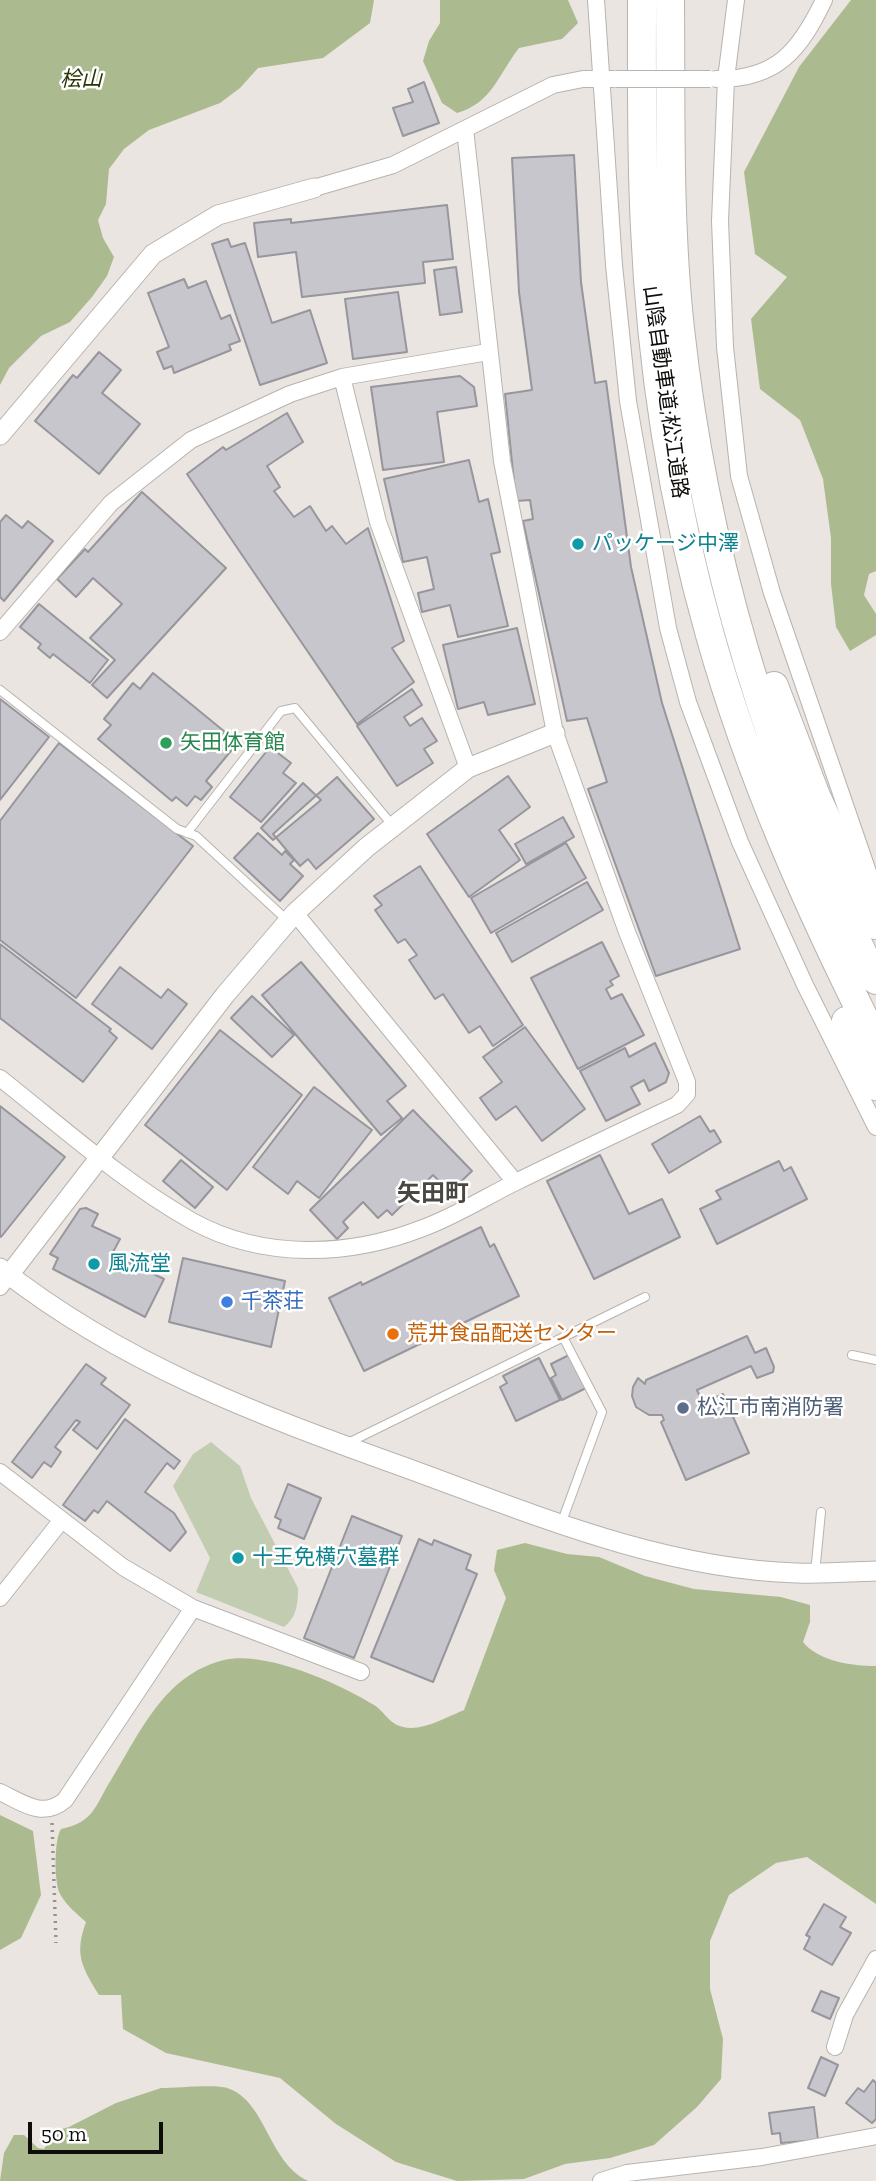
<!DOCTYPE html>
<meta charset="utf-8">
<style>
body{margin:0}
#map{position:relative;width:876px;height:2181px;overflow:hidden;background:#eae5e0;font-family:"Zilla Slab",serif}
canvas{display:block}
.scale{position:absolute;left:28px;top:2122px;width:135px;height:32px;box-sizing:border-box;border:4px solid #0e0d0b;border-top:0;padding-left:9px;font-size:21px;line-height:24px;white-space:nowrap;color:#0e0d0b;-webkit-text-stroke:5px #fff;paint-order:stroke}
</style>
<div id="map">
<canvas width="876" height="2181"></canvas>
<div class="scale">50 m</div>
</div>
<script>
const context = document.querySelector('canvas').getContext('2d');
context.lineJoin = 'round';
function fill(path, color) { context.fillStyle = color; context.fill(path, 'evenodd'); }
function trace(path, color, width, dash) { context.strokeStyle = color; context.lineWidth = width; context.lineCap = dash ? 'butt' : 'round'; context.setLineDash(dash || []); context.stroke(path); }
function write(font, color, halo, rows, align = 'center') {
  context.font = font + ' "Zilla Slab","Noto Sans JP",serif'; context.lineWidth = 5; context.setLineDash([]); context.textBaseline = 'middle'; context.strokeStyle = halo; context.fillStyle = color; for (const [text, x, y, turn = 0] of rows) {
    context.save(); context.translate(x, y); context.rotate((+turn || 0) * Math.PI / 180); context.textAlign = isNaN(turn) ? turn : align; if (halo) context.strokeText(text, 0, 0); context.fillText(text, 0, 0); context.restore();
  }
}
fill(new Path2D(`
 M211,1442L240,1466L251,1498L298,1588C298,1603 297,1617 284,1627L196,1592L210,1558L173,1486L193,1454Z`), '#c2ccb0');
fill(new Path2D(`
 M0,0H374L370,23L323,58L258,68L240,88L220,103L149,130L124,149L109,169L106,204L98,220L103,238L114,257L107,276L92,297L70,322L41,336L9,368L0,385Z
 M440,0H568L578,23L562,39L519,48C498,75 492,103 457,113L442,103L423,61L429,41L440,23Z
 M851,0H876V571L869,574L864,595L876,614V635L850,651L836,627L831,584V538L823,479L800,420L760,389L751,319L787,277L755,254L744,172L799,67Z
 M525,1543L567,1554L599,1557L645,1576L694,1589L781,1597L810,1605V1622L803,1642C818,1661 852,1666 876,1666V1904L807,1857L776,1863L729,1895L710,1941V1989L723,2039L721,2079L697,2107L654,2145L610,2158L565,2164L524,2179L457,2181L396,2162L336,2124L280,2078L166,2053L123,2029L121,1995H99C82,1967 74,1955 86,1922C76,1913 67,1906 60,1894C54,1883 54,1839 61,1829C95,1822 95,1805 111,1780C141,1731 164,1675 224,1660C264,1650 339,1683 374,1705C385,1712 389,1724 403,1727C421,1732 447,1717 464,1710L506,1598L494,1570L497,1550Z
 M0,1815L33,1831L41,1895L21,1938L0,1950Z
 M161,2088C175,2088 217,2084 227,2088C266,2100 268,2162 308,2181H0L4,2153L14,2135H24L38,2148L44,2149L55,2131L69,2127L116,2103Z`), '#acbb8f');
const building = new Path2D(`
 M424,82L439,123L403,136L393,108L413,102L408,89Z
 M574,155L581,282L595,383L606,381L631,567L662,703L740,949L656,976L588,789L607,782L587,718L567,721L523,521L533,519L530,500L516,501L505,394L532,390L519,292L512,158Z
 M447,205L453,259L423,262L425,283L302,297L296,252L258,257L254,223L291,219V223Z
 M228,239L231,247L245,243L272,323L310,310L327,363L260,385L212,244Z
 M456,267L462,312L440,315L434,270Z
 M184,279L188,288L206,281L221,319L230,315L240,341L229,345L231,350L174,373L172,366L164,369L157,352L169,347L148,293Z
 M398,292L407,352L353,359L345,299Z
 M99,352L121,370L102,393L140,424L99,474L35,421L73,375L77,378Z
 M460,376L474,387L477,406L437,412L444,462L383,470L371,387Z
 M287,413L303,442L267,466L280,487L274,491L294,517L310,506L326,531L332,526L346,544L368,528L404,641L392,648L414,682L357,724L187,474L223,447L226,450Z
 M469,460L479,502L488,499L500,552L491,554L508,626L458,637L450,605L422,612L418,593L434,589L427,557L403,562L384,479Z
 M142,492L226,568L107,698L92,685L115,660L90,638L122,604L93,578L76,597L57,579L85,549L88,552Z
 M6,515L22,528L28,521L53,541L4,601L0,597V522Z
 M39,604L108,660L90,683L53,654L50,658L38,648L41,644L20,627Z
 M517,628L535,704L488,715L484,702L458,709L443,645Z
 M153,673L225,732L222,736L235,746L206,781L212,787L201,800L195,796L187,806L176,797L172,801L98,739L111,725L104,719L133,683L140,689Z
 M412,689L422,705L404,717L410,726L422,718L437,741L424,749L433,763L397,786L357,726Z
 M0,699L49,737L0,800Z
 M59,743L193,846L76,998L0,940V821Z
 M270,747L291,763L283,773L296,783L261,822L230,797Z
 M508,776L530,807L499,830L520,860L469,897L427,834Z
 M337,777L374,819L316,869L308,859L300,866L273,834Z
 M303,783L321,800L273,840L261,828Z
 M563,817L574,837L526,864L515,844Z
 M258,833L282,855L285,851L294,860L290,864L303,876L280,901L234,858Z
 M566,843L586,878L491,933L471,898Z
 M420,866L523,1025L493,1046L480,1026L469,1033L443,994L435,999L409,960L417,955L405,939L398,943L375,910L382,905L374,896Z
 M587,882L603,910L512,962L496,933Z
 M602,942L619,976L610,981L613,985L606,989L611,999L622,994L644,1035L578,1069L531,978Z
 M0,944L111,1029L109,1031L117,1038L83,1082L0,1018Z
 M301,962L406,1086L387,1101L402,1118L381,1135L262,995Z
 M120,967L161,998L168,989L187,1004L152,1049L92,1004Z
 M252,996L294,1035L272,1057L231,1018Z
 M525,1027L585,1109L542,1141L516,1106L496,1120L480,1098L502,1082L483,1057Z
 M220,1030L302,1095L227,1190L145,1125Z
 M655,1043L669,1073L666,1082L649,1091L644,1080L631,1087L640,1104L606,1121L580,1071L625,1048L629,1057Z
 M314,1087L372,1130L319,1198L297,1181L288,1194L253,1167Z
 M0,1106L65,1157L1,1237L0,1235Z
 M413,1110L472,1171L450,1192L433,1175L392,1215L387,1210L378,1218L363,1202L343,1222L348,1228L337,1239L310,1210Z
 M700,1116L710,1132L714,1130L721,1142L669,1173L652,1144Z
 M600,1155L629,1214L662,1199L680,1237L594,1279L547,1181Z
 M181,1160L213,1187L195,1208L163,1181Z
 M779,1161L784,1171L791,1167L807,1199L717,1244L700,1209L721,1199L716,1191Z
 M86,1208L98,1214L92,1226L120,1239L112,1254L164,1279L145,1317L53,1269L58,1258L50,1254L80,1209Z
 M481,1227L490,1247L494,1244L519,1296L364,1371L329,1298L361,1282L362,1285Z
 M183,1258L285,1281L271,1347L169,1322Z
 M747,1336L755,1353L766,1348L774,1367L773,1372L757,1378L751,1366L697,1390L703,1403L723,1394L749,1453L686,1480L661,1422L664,1420L662,1415H649L636,1407L632,1396L633,1387L638,1378L645,1384L646,1380Z
 M569,1355L586,1388L562,1400L551,1378L556,1375L551,1364Z
 M539,1358L560,1400L516,1421L500,1387L507,1383L503,1376Z
 M86,1364L106,1378L101,1384L130,1405L97,1449L73,1430L80,1422L76,1420L55,1447L61,1452L51,1467L44,1462L32,1478L12,1462Z
 M125,1419L180,1461L174,1469L167,1463L145,1492L174,1513L186,1532L170,1551L107,1501L98,1513L94,1510L85,1521L63,1505Z
 M288,1484L321,1498L304,1539L278,1528L281,1520L275,1517Z
 M352,1516L402,1536L354,1658L304,1638Z
 M419,1539L432,1545L434,1540L471,1555L466,1569L477,1574L433,1682L371,1657Z
 M824,1904L846,1917L840,1927L851,1933L832,1965L804,1949L810,1937L806,1935Z
 M821,1991L839,1998L830,2019L812,2011Z
 M821,2057L838,2065L825,2096L808,2088Z
 M873,2080L876,2083V2119L872,2123L846,2103L858,2088L864,2092Z
 M814,2107L818,2140L781,2143L780,2133L772,2134L769,2113Z`);
fill(building, '#c7c6cc');
trace(building, '#97969c', 2);
const service = new Path2D(`
 M0,690L177,829L196,836L288,921
 M187,833L281,711L295,708L393,826
 M852,1355L876,1360
 M346,1444L645,1297
 M561,1524L602,1412L563,1337
 M815,1573L821,1512`);
const minor = new Path2D(`
 M596,0L614,265L628,401L668,628L688,702L740,842L805,985L876,1127
 M736,0L726,79L720,221L725,347L739,476L772,593L876,895
 M716,79C777,80 800,50 824,0
 M314,188L393,165L553,85L583,79H613
 M342,377L378,522L468,768
 M0,632L111,503L191,440L290,394L342,377L488,352
 M295,913L515,1182
 M0,1078C62,1127 123,1182 192,1221C263,1260 349,1257 423,1228C456,1216 487,1196 518,1181C571,1155 624,1130 677,1105L687,1094V1082L627,932L555,733L502,461L465,129
 M0,1287L9,1275
 M0,1472L123,1567L193,1608L361,1672
 M0,1598L61,1521
 M0,1792C23,1803 43,1819 65,1800L193,1608
 M835,2047L845,2015L876,1959
 M601,2181L627,2173L762,2157L876,2136`);
const tertiary = new Path2D(`
 M0,435L153,254L218,215L314,188
 M0,1268C122,1364 256,1414 401,1466C528,1512 659,1569 797,1573C823,1574 850,1572 876,1571
 M9,1275L225,995L295,913L367,847L468,768L555,733`);
const motorway = new Path2D(`
 M642,0C642,76 641,152 645,228C651,364 673,504 710,635C750,777 810,911 876,1042
 M670,0C671,109 668,220 680,329C705,556 772,776 876,980
 M774,686L816,796L876,925
 M846,1021L876,1086`);
trace(service, '#b8b3ae', 10);
trace(minor, '#b8b3ae', 18);
trace(tertiary, '#b8b3ae', 21);
trace(motorway, '#b8b3ae', 30);
trace(new Path2D(`
 M52,1823L56,1943`), '#96938f', 3.5, [2, 5]);
trace(service, '#fff', 8);
trace(minor, '#fff', 16);
trace(tertiary, '#fff', 19);
trace(motorway, '#fff', 28);
const minorBridge = new Path2D(`
 M616,79H710`);
trace(minorBridge, '#b8b3ae', 18, []);
trace(minorBridge, '#fff', 16);
for (const [x, y, r, color] of [
 [578,544,7,"#0f9aa8"],
 [166,743,7,"#2e9e5b"],
 [94,1264,7,"#0f9aa8"],
 [227,1302,7,"#3f7fe0"],
 [393,1334,7,"#e8710a"],
 [683,1408,7,"#5c6f8a"],
 [238,1558,7,"#0f9aa8"]
]) { const dot = new Path2D(); dot.arc(x, y, r, 0, 2 * Math.PI); context.fillStyle = color; context.fill(dot); trace(dot, '#fff', 2.5); }
write('italic 21px', '#273300', '#fff', [
 ["桧山",81,80]
]);
write('21px', '#0e0d0b', '#fff', [
 ["山陰自動車道;松江道路",665,392,82]
]);
write('21px', '#0d838f', '#fff', [
 ["パッケージ中澤",592,544],
 ["風流堂",108,1264],
 ["十王免横穴墓群",252,1558]
], 'left');
write('21px', '#27864d', '#fff', [
 ["矢田体育館",180,743]
], 'left');
write('21px', '#366cbe', '#fff', [
 ["千茶荘",241,1302]
], 'left');
write('21px', '#c56008', '#fff', [
 ["荒井食品配送センター",407,1334]
], 'left');
write('21px', '#4e5e75', '#fff', [
 ["松江市南消防署",697,1408]
], 'left');
write('bold 24px', '#4a4642', '#fff', [
 ["矢田町",433,1194]
]);
</script>
